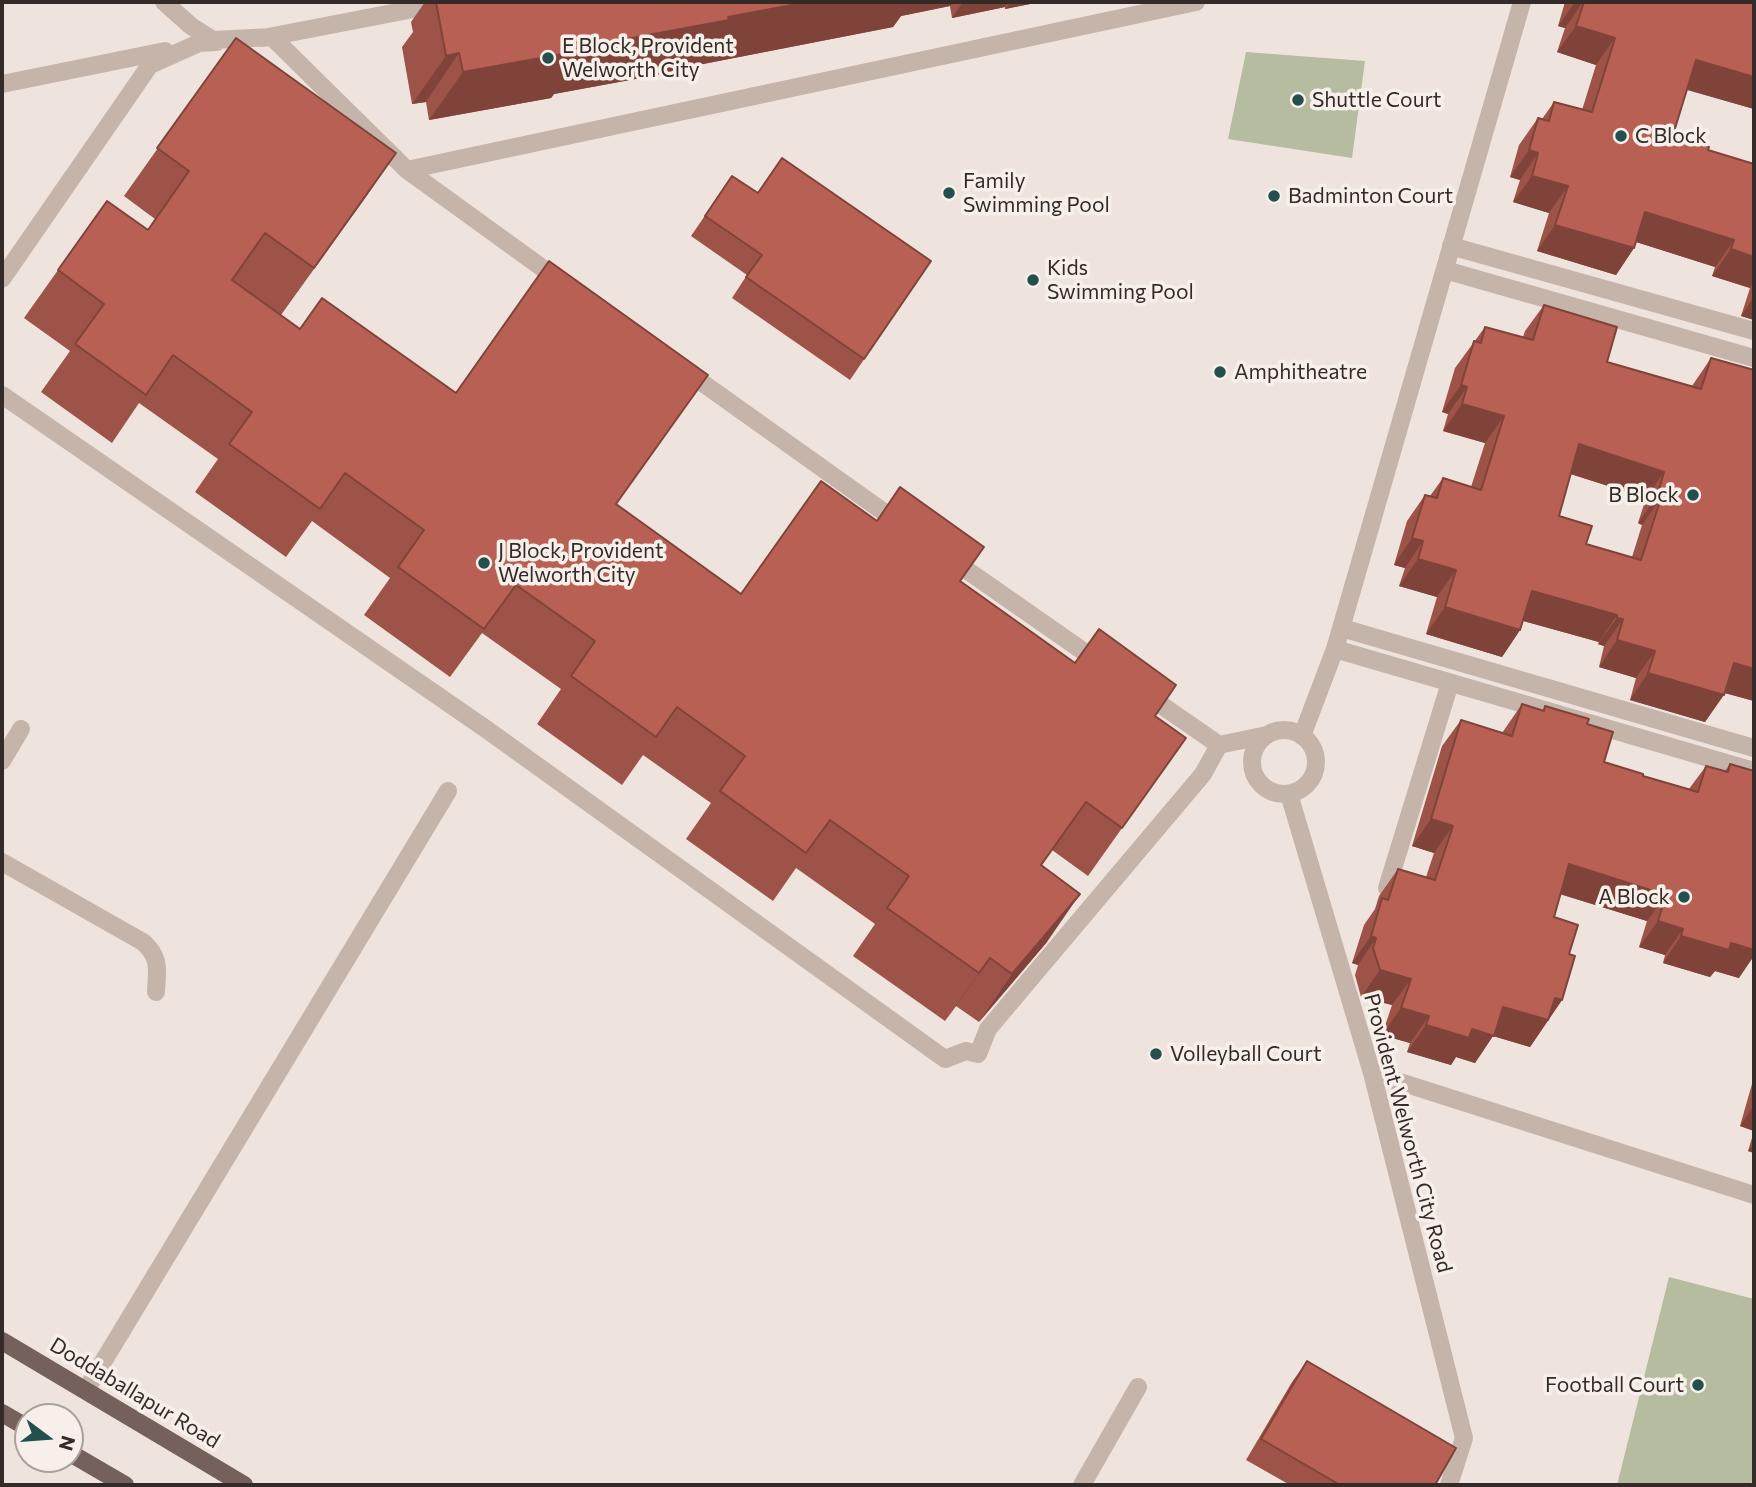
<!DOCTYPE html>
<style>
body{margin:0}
#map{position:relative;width:1756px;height:1487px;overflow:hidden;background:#efe4dd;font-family:Commissioner,sans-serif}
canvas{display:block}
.frame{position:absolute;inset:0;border:4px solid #342b29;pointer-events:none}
.north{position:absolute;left:14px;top:1403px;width:70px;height:70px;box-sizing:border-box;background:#f7efe9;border:2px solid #a9a19c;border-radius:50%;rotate:106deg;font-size:19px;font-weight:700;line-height:28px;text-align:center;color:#342b29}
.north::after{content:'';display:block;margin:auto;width:24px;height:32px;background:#23504e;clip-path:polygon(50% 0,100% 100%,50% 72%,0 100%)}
</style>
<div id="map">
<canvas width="1756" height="1487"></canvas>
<div class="frame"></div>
<div class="north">N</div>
</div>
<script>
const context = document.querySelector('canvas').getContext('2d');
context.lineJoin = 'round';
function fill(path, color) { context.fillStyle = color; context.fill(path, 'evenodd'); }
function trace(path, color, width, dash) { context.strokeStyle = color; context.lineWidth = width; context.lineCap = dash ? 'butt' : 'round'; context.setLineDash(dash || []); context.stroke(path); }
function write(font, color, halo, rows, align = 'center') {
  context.font = font + ' Commissioner,sans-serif'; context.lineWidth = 7; context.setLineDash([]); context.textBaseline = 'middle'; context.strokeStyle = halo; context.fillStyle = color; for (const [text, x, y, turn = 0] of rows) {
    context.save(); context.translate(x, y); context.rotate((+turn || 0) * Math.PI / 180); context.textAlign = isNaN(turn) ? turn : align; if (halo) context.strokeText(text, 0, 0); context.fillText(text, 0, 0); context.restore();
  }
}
fill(new Path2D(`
 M1246,52L1365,61L1352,158L1228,139Z
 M1669,1277L1754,1299V1472L1751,1485H1617Z`), '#b5bc9f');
trace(new Path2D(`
 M164,2L191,26L213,40L272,37L407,170L563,283
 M263,38L450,2
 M2,84L165,51
 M407,170L1196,2
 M1451,246L1754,331
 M1445,270L1754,358
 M2,279L150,65L199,43L217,42
 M683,369L902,525
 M2,395L486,729L945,1059L966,1051L978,1054L988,1029L1203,774L1219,745
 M948,557L1103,665
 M1342,628L1754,748
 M1335,649L1754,771
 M1144,693L1219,745L1267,735
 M1252 762a32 32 0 1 1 64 0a32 32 0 1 1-64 0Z
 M1302,736L1335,649L1522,2
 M2,761L21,729
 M1289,794L1372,1073L1464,1438L1449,1485
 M2,862L143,942C161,958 157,970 156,992
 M1387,888L1450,683
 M1372,1073L1754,1195
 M86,1390L448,791
 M1082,1485L1138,1387`), '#c5b4aa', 18);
trace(new Path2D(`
 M2,1341L244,1485
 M2,1413L28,1428
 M70,1453L125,1485`), '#74615c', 18);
fill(new Path2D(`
 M425,2H1040L1005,9V7L952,18L950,6L901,16L893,27L698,65L695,68L554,94L551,98L429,120L426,102L412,104L402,47L413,32L411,22Z
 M1565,2H1754V109L1687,90L1673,135L1708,150L1754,164V320L1741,316L1750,288L1712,276L1715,267L1636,242L1634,248L1616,275L1537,251L1549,213L1513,202L1520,180L1510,177L1519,145L1538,118L1542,119L1554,102L1582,110L1596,65L1557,52L1565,28L1558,26Z
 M236,38L396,153L281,315L300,329L456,393L616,505L741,594L960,581L1075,663L1155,716L1186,738L1088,876L1052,850L1041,866L1047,942L979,1022L956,1006L945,1021L853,956L875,924L796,868L773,901L686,839L711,803L643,755L622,785L537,724L561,689L482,633L450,677L364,615L390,578L312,521L286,557L195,492L218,459L139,403L112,443L41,392L70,351L24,318L107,201L148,230L155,219L124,196Z
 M732,176L758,193L931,261L850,380L732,298L747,275L691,236Z
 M1544,305L1607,362L1692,386L1711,358L1754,370V701L1724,693L1705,722L1630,700L1636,678L1599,667L1604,646L1598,644L1599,642L1523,621L1520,630L1502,657L1426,634L1437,597L1399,586L1405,568L1394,565L1407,521L1425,495L1430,496L1443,478L1471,487L1485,443L1443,431L1448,414L1442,412L1455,368L1485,327L1523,337L1525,331ZM1571,474L1646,498L1638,523L1642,525L1632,557L1586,544L1559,516Z
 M1522,704L1542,711L1545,706L1587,724L1604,762L1643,776L1689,789L1706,766L1725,771L1730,764L1739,978L1715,971L1710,977L1663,963L1665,955L1639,947L1647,921L1560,894L1554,917L1569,954L1562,1000L1530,1047L1493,1036L1475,1063L1456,1057L1451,1065L1407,1052L1410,1043L1382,1035L1392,1005L1361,997L1355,975L1358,965L1352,963L1364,925L1375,909L1379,896L1398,869L1426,877L1434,853L1412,846L1442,746L1461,720L1502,733Z
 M1754,1077V1153L1748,1151L1754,1131L1740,1126Z
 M1307,1361L1435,1485H1290L1246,1460L1292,1382Z`), '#9d5347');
fill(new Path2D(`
 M808,2H953L950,6L901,16L893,27L698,65L695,68L554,94L551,98L429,120L463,72L728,17Z
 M963,2H1008L1005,7L952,18Z
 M1010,2H1040L1005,9Z
 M1575,2H1583L1565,28L1558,26Z
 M1576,26L1615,38L1596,65L1557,52Z
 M459,53L426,102L412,104L446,56Z
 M1696,60L1754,77V109L1678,87Z
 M1529,150L1538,153L1520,180L1510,177Z
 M396,153L363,201L280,316L314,268Z
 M1532,176L1568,186L1549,213L1513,202Z
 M1645,212L1734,240L1715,267L1627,239Z
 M1555,225L1634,248L1616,275L1537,251Z
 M1731,249L1754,257V282L1750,288L1712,276Z
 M1754,297V320L1741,316Z
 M1461,385L1467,387L1448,414L1442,412Z
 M1462,404L1504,416L1485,443L1443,431Z
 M1579,444L1664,472L1646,498L1561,471Z
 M1657,496L1661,498L1642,525L1638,523Z
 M1412,538L1423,541L1405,568L1394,565Z
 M1418,559L1456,570L1437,597L1399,586Z
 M1532,591L1617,615L1599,642L1513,618Z
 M1445,607L1520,630L1502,657L1426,634Z
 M1617,618L1623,619L1604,646L1598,644Z
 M1617,640L1655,651L1636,678L1599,667Z
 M1734,663L1754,669V701L1715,690Z
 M1648,673L1724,695L1705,722L1630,700Z
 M1431,819L1453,826L1434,853L1412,846Z
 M1569,864L1666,895L1647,921L1550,891Z
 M1080,894L1047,942L979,1022L1012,974Z
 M1658,921L1683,929L1665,955L1639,947Z
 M1371,936L1376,938L1358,965L1352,963Z
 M1681,936L1731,943L1754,941V956L1739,978L1715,971L1710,977L1663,963Z
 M990,958L956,1006L945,1021L979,973Z
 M1380,970L1411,979L1392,1005L1361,997Z
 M1555,998L1562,1000L1530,1047L1493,1036L1475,1063L1456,1057L1451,1065L1407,1052L1426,1025L1472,1029L1503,1007Z
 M1401,1008L1429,1016L1410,1043L1382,1035Z
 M1754,1105V1131L1740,1126Z
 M1754,1142V1153L1748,1151Z`), '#80433a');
const building = new Path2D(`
 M436,2H808L728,17L729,20L584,47L585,50L463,72L459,53L446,56Z
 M1584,2H1754V77L1696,60L1673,135L1709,147L1708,150L1754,164V257L1731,249L1734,240L1645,212L1634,248L1555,225L1568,186L1532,176L1538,153L1529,150L1538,118L1549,121L1554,102L1592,112L1615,38L1576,26Z
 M236,38L396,153L314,268L265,233L232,280L300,329L322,298L456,393L549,261L708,375L616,504L741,594L821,481L877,521L900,487L984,547L960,581L1075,663L1099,629L1176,685L1155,716L1186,738L1122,828L1086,802L1041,865L1080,894L1012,974L990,958L979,973L887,908L909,876L830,820L806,853L720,791L745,756L677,707L656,737L571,676L595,641L516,585L484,629L398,567L424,530L345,473L320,509L229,444L252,412L173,355L146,395L75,344L104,304L58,270L107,201L148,230L189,171L157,148Z
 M782,158L931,261L864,359L746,277L762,255L705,216L732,176L758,193Z
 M1544,305L1617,327L1607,362L1701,389L1711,358L1754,370V669L1734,663L1724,695L1648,673L1655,651L1617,640L1623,619L1617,618V615L1532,591L1520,630L1445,607L1456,570L1418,559L1423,541L1412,538L1425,495L1437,498L1443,478L1481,490L1504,416L1462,404L1467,387L1461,385L1474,341L1481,343L1485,327L1533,340ZM1579,444L1664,472L1657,496L1661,498L1641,560L1586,544L1592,526L1559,516Z
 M1522,704L1544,711L1545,706L1589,719L1587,724L1613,732L1604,762L1643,774V776L1698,792L1706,766L1728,772L1730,764L1754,771V950L1731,943L1729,950L1681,936L1683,929L1658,921L1666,895L1569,864L1554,917L1578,925L1569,954L1575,956L1562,1000L1555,998L1548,1020L1503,1007L1494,1036L1472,1029L1469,1038L1426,1025L1429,1016L1401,1008L1411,979L1380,970L1373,948L1376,938L1371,936L1382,898L1388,900L1398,869L1435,880L1453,826L1431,819L1461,720L1512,736Z
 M1307,1361L1456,1448L1435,1485H1340L1261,1439Z`);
fill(building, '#b76053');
trace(building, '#80433a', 2);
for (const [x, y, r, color] of [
 [548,58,7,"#23504e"],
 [1298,100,7,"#23504e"],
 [1621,136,7,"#23504e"],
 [949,193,7,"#23504e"],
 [1274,196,7,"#23504e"],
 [1033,280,7,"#23504e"],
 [1220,372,7,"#23504e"],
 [1693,495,7,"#23504e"],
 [484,563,7,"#23504e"],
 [1684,897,7,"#23504e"],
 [1156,1054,7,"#23504e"],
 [1698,1385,7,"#23504e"]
]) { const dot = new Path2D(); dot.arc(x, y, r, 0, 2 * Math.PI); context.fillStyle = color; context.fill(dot); trace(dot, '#f7efe9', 2.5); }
write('21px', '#342b29', '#f7efe9', [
 ["E Block, Provident",562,46],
 ["Welworth City",562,70],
 ["Shuttle Court",1312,100],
 ["C Block",1635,136],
 ["Family",963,181],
 ["Swimming Pool",963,205],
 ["Badminton Court",1288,196],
 ["Kids",1047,268],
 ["Swimming Pool",1047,292],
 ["Amphitheatre",1234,372],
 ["B Block",1679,495,"right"],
 ["J Block, Provident",498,551],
 ["Welworth City",498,575],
 ["A Block",1670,897,"right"],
 ["Volleyball Court",1170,1054],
 ["Football Court",1684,1385,"right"]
], 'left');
write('21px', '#342b29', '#f7efe9', [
 ["Provident Welworth City Road",1408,1133,75],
 ["Doddaballapur Road",135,1393,31]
]);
</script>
